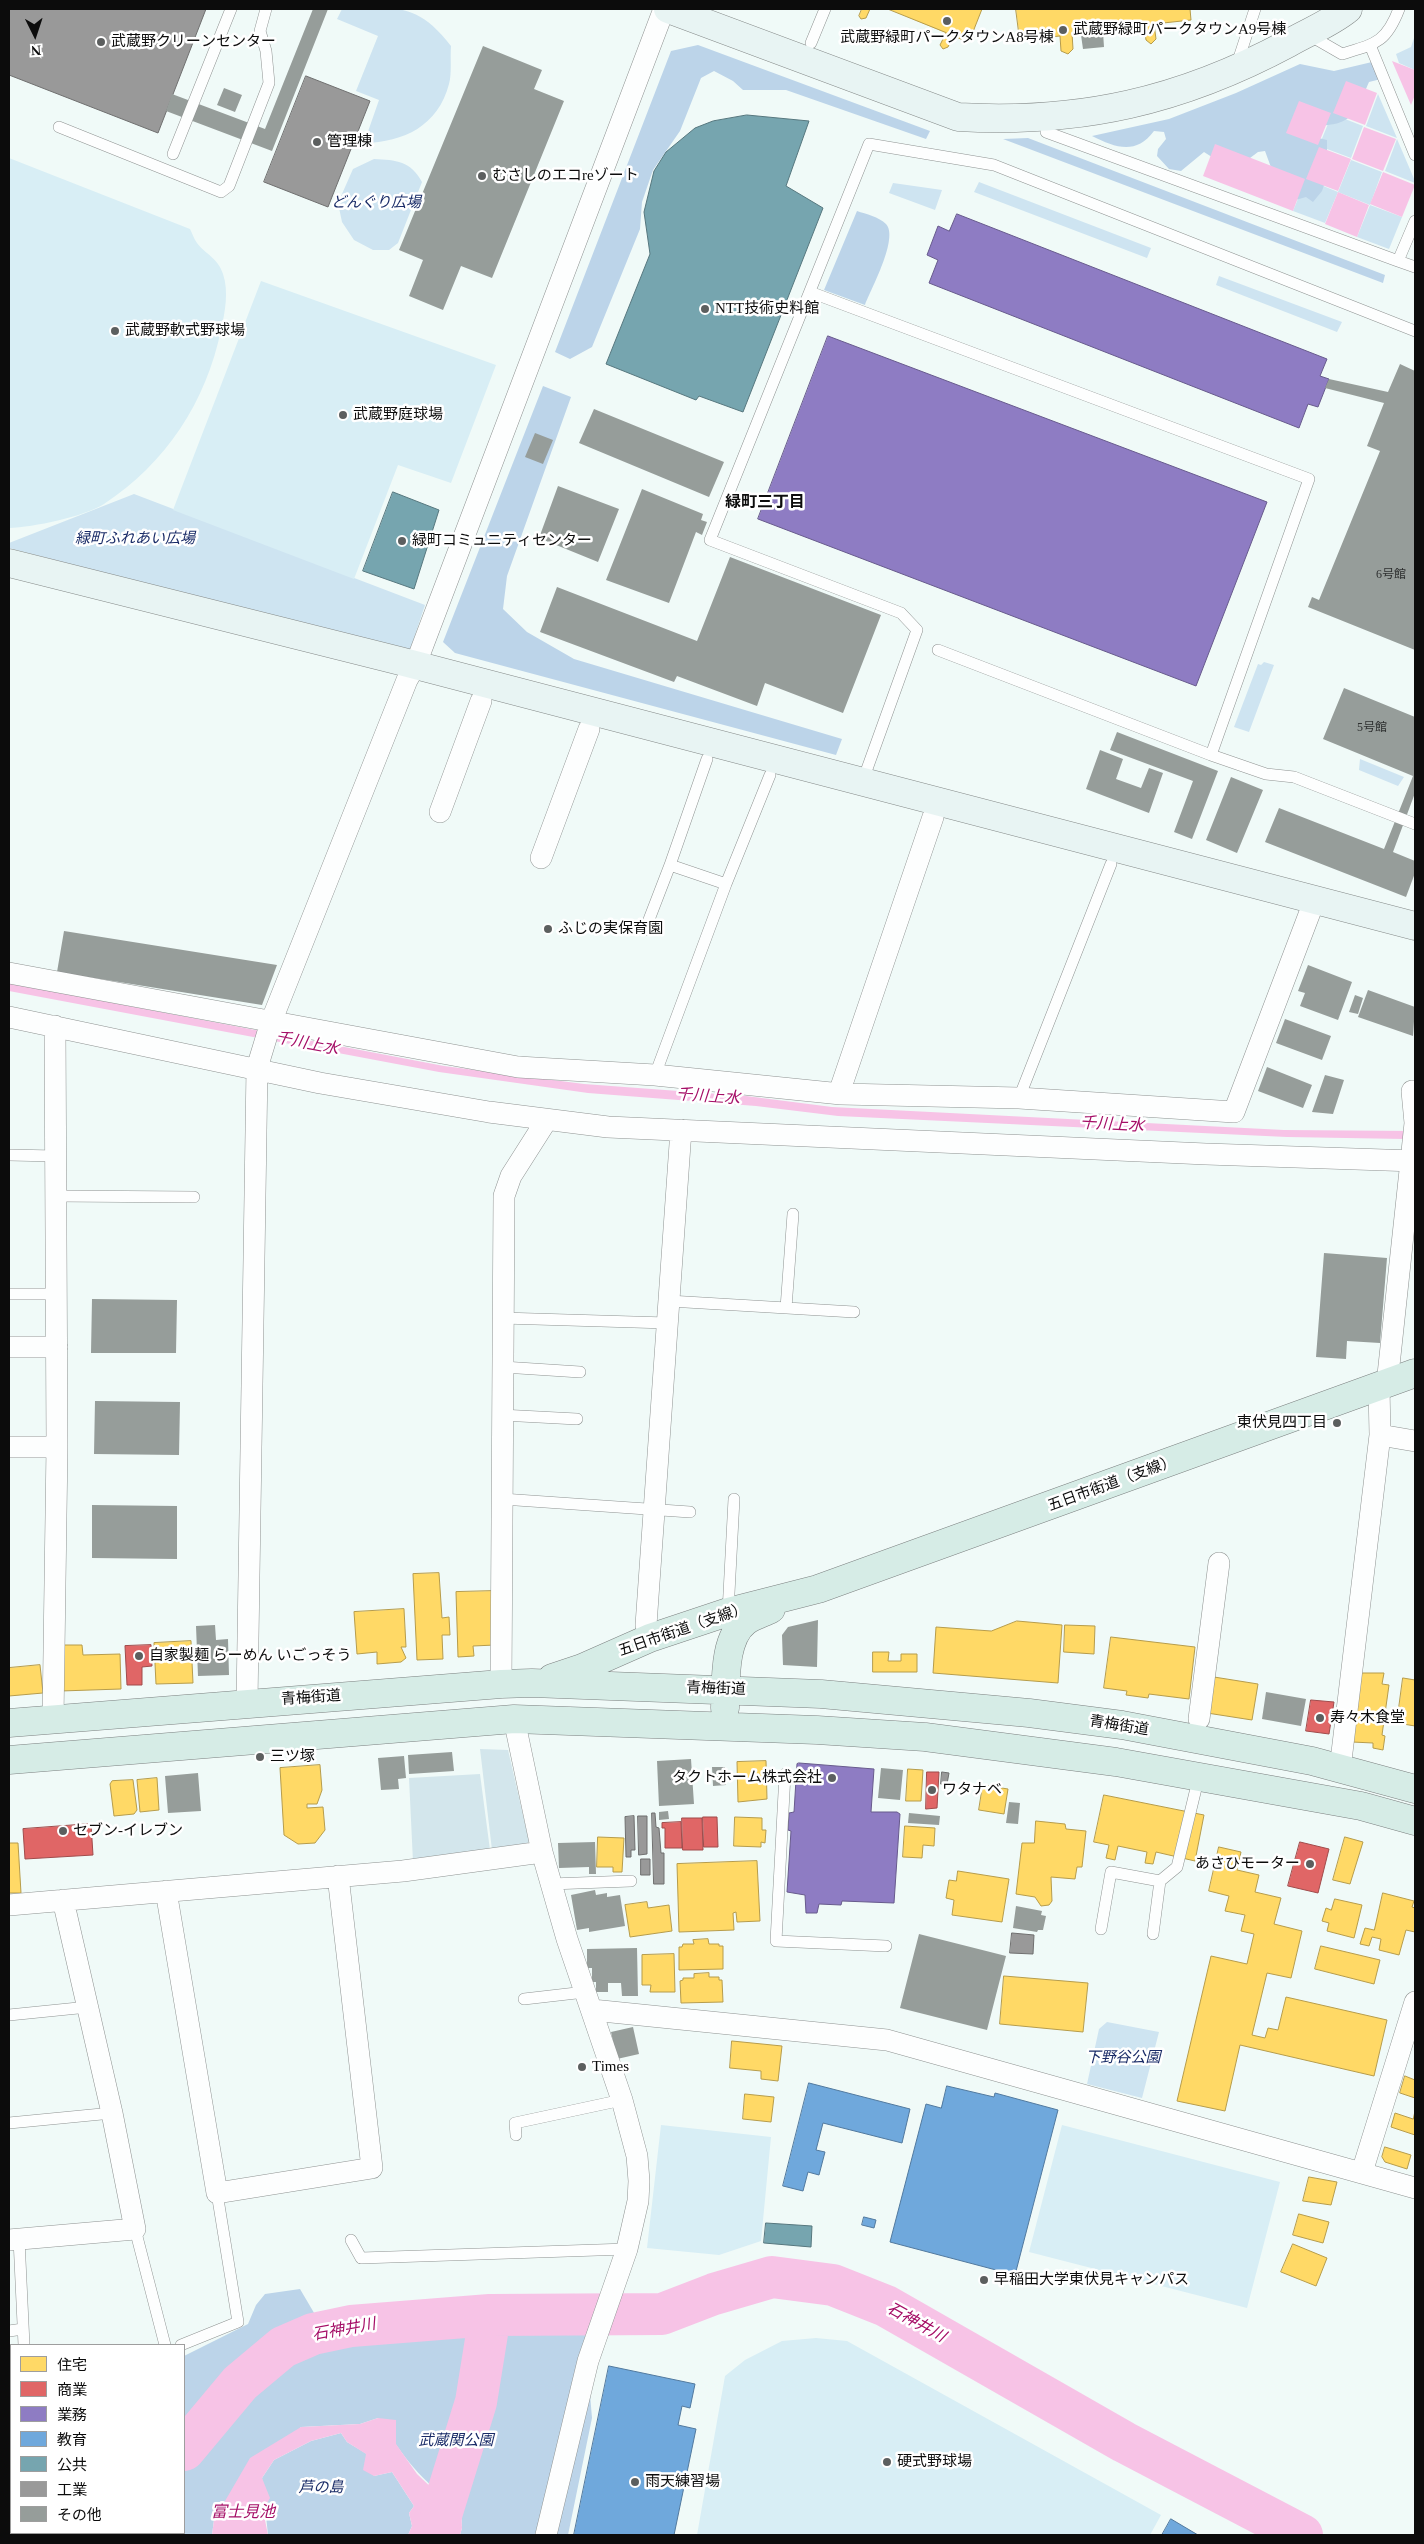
<!DOCTYPE html>
<meta charset="utf-8">
<style>
body{margin:0}
#map{position:relative;width:1424px;height:2544px;overflow:hidden;background:#f0faf8;font-family:"Times New Roman","Noto Sans JP",serif}
canvas{display:block}
.frame{position:absolute;inset:0;border:10px solid #0c0c0c;pointer-events:none}
.legend{position:absolute;left:10px;top:2344px;width:175px;height:190px;box-sizing:border-box;background:#fff;border:1px solid #9e9e9e;margin:0;padding:6px 9px;list-style:none;font-size:15px;color:#0c0c0c}
.legend li{display:flex;align-items:center;gap:10px;height:25px}
.legend b{width:25px;border:1px solid #9e9e9e}
.north{position:absolute;left:10px;top:10px;width:50px;height:50px;-webkit-text-stroke:4px #fff;paint-order:stroke;rotate:176deg;font-size:14px;font-weight:700;line-height:20px;text-align:center;color:#0c0c0c}
.north::after{content:'';display:block;margin:auto;width:18px;height:22px;background:#0c0c0c;clip-path:polygon(50% 0,100% 100%,50% 72%,0 100%)}
</style>
<div id="map">
<canvas width="1424" height="2544"></canvas>
<div class="frame"></div>
<ul class="legend">
<li><b style="height:14px;background:#ffd966"></b>住宅</li>
<li><b style="height:14px;background:#e06666"></b>商業</li>
<li><b style="height:14px;background:#8e7cc3"></b>業務</li>
<li><b style="height:14px;background:#6fa8dc"></b>教育</li>
<li><b style="height:14px;background:#76a5af"></b>公共</li>
<li><b style="height:14px;background:#999"></b>工業</li>
<li><b style="height:14px;background:#969d9a"></b>その他</li>
</ul>
<div class="north">N</div>
</div>
<script>
const context = document.querySelector('canvas').getContext('2d');
context.lineJoin = 'round';
function fill(path, color) { context.fillStyle = color; context.fill(path, 'evenodd'); }
function trace(path, color, width, dash) { context.strokeStyle = color; context.lineWidth = width; context.lineCap = dash ? 'butt' : 'round'; context.setLineDash(dash || []); context.stroke(path); }
function write(font, color, halo, rows, align = 'center') {
  context.font = font + ' "Times New Roman","Noto Sans JP",serif'; context.lineWidth = 5; context.setLineDash([]); context.textBaseline = 'middle'; context.strokeStyle = halo; context.fillStyle = color; for (const [text, x, y, turn = 0] of rows) {
    context.save(); context.translate(x, y); context.rotate((+turn || 0) * Math.PI / 180); context.textAlign = isNaN(turn) ? turn : align; if (halo) context.strokeText(text, 0, 0); context.fillText(text, 0, 0); context.restore();
  }
}
fill(new Path2D(`
 M342,9C396,9 415,0 451,46C450,58 452,73 449,84C438,126 404,142 364,143L379,100L356,91L378,36L337,19Z
 M1415,35V70L1399,63L1396,54L1411,47Z
 M1378,94L1397,138L1366,126Z
 M1332,114L1363,126L1351,158L1319,146Z
 M1397,139L1415,181V183L1385,171Z
 M374,159C396,160 411,161 422,182L398,243L389,250H373L354,240L342,222L338,203L353,169Z
 M1351,160L1382,172L1370,205L1402,217L1389,249L1357,237L1370,205L1338,192Z
 M1306,179L1338,192L1325,223L1293,211Z
 M979,182L1151,248L1147,258L974,192Z
 M893,183L942,190L935,210L889,193Z
 M1219,276L1342,322L1337,332L1216,285Z
 M134,494L425,605L409,653L9,548V543Z
 M1264,662L1274,665L1249,732L1234,727L1258,664L1261,665Z
 M1360,759L1404,777L1398,786L1359,770Z
 M1107,2022L1159,2032L1142,2098L1087,2084L1099,2029Z`), '#cee4f1');
fill(new Path2D(`
 M698,45L930,131L926,139L786,90H743L733,81L714,71L701,78L680,131L653,170L642,202L640,229L592,347L570,359L555,352L671,51Z
 M1372,62L1381,79L1369,82C1351,124 1349,124 1305,127L1302,134L1327,140V176L1322,191L1313,202L1306,197L1292,201L1276,181L1265,151L1258,152L1246,161L1215,159L1204,152L1181,171L1169,169L1157,156L1158,149L1166,139L1164,132L1154,131C1136,155 1116,148 1092,136L1169,119L1236,93L1300,64L1334,71Z
 M1028,138L1385,275L1383,283L1003,139Z
 M857,211C866,214 879,217 886,224C899,238 871,289 865,305L824,290Z
 M543,386L571,397L507,576L503,609L527,632L574,659L842,739L836,755L455,653L443,642Z
 M300,2289L330,2340L431,2331L584,2324L592,2418L568,2535H460L462,2528L461,2507C419,2481 405,2458 378,2418L360,2424L301,2427L214,2520L212,2535H33V2533H184V2356L248,2324L256,2305L265,2294Z
 M341,2433L347,2442L367,2454L374,2476L392,2472L414,2506L409,2513L412,2526L408,2535H268L262,2478L274,2460L311,2441Z`), '#bcd4e9');
fill(new Path2D(`
 M480,1749L508,1750L529,1841L526,1846L492,1850Z
 M480,1774L490,1850L413,1862L409,1778Z`), '#d3e6ec');
fill(new Path2D(`
 M9,158L190,229C192,233 194,239 197,243C204,253 218,258 223,274C229,292 225,312 221,330C206,402 166,463 104,504C83,517 34,527 9,528Z
 M261,281L496,365L451,483L398,465L354,579L173,510Z
 M661,2125L771,2137L761,2241L719,2255L647,2248Z
 M1062,2125L1280,2182L1247,2308L1029,2252Z
 M816,2338L847,2341L1161,2515L1150,2535H697L725,2376L745,2360L782,2341Z`), '#d8eef5');
fill(new Path2D(`
 M1392,61L1415,70V95L1411,105Z
 M1346,81L1377,93L1365,125L1333,113Z
 M1299,101L1331,113L1318,145L1286,133Z
 M1364,127L1396,139L1383,171L1352,159Z
 M1215,144L1305,179L1293,211L1203,176Z
 M1319,147L1351,159L1338,191L1306,179Z
 M1383,172L1415,185L1402,217L1370,204Z
 M1338,192L1369,205L1357,237L1325,224Z
 M9,983L444,1066L584,1084L746,1096L832,1107L1284,1130L1415,1131L1405,1139L1287,1137L838,1116L756,1106L588,1093L439,1072L9,991Z
 M378,2418L396,2420V2444L417,2474L437,2493L461,2507L462,2528L460,2535H408L412,2526L409,2513L414,2506L392,2472L374,2476L363,2470L366,2454L347,2442L341,2433L311,2441L274,2460L262,2478L270,2498L263,2510L268,2535H212L214,2520L250,2458L301,2427L360,2424Z`), '#f7c3e6');
const homes = new Path2D(`
 M862,9H870L866,18L861,19L859,16Z
 M888,9H982L969,42L953,36L948,47L943,49L940,45L946,33Z
 M1016,9H1190L1191,20L1154,24L1156,39L1151,44L1146,40L1144,26L1072,33L1073,49L1068,54L1061,51L1060,36L1020,40Z
 M439,1573L442,1618L449,1617L450,1635H442L443,1659L417,1660L413,1574Z
 M493,1591L495,1645L473,1646L474,1656L458,1657L456,1592Z
 M404,1609L406,1647H401L406,1658L401,1662L377,1664V1652L357,1654L354,1612Z
 M1017,1621L1062,1625L1058,1683L933,1673L936,1627L991,1631Z
 M1065,1625L1095,1626L1094,1654L1064,1652Z
 M1111,1637L1195,1647L1189,1699L1149,1694L1148,1698L1126,1695L1127,1691L1104,1688Z
 M191,1641L193,1683L156,1684L154,1643Z
 M60,1645H82L83,1655L120,1654L121,1689L61,1691Z
 M873,1652H889L888,1661H901V1654H917V1672H873Z
 M40,1665L43,1693L9,1696V1668Z
 M1360,1673H1384L1382,1684L1389,1685L1382,1735L1385,1736L1383,1750L1373,1748V1743L1352,1742Z
 M1214,1677L1258,1684L1252,1720L1207,1713Z
 M1403,1678L1415,1680V1726L1397,1723Z
 M766,1761L767,1799L738,1802L737,1762Z
 M320,1765L322,1790L317,1804H307V1808L323,1807L325,1830L315,1843L298,1844L284,1835L280,1768Z
 M908,1769L923,1770L921,1801H906Z
 M157,1778L159,1810L140,1812L137,1780Z
 M133,1780L137,1810L134,1814L114,1816L110,1784L112,1781Z
 M983,1785L1008,1789L1004,1814L979,1810Z
 M1104,1795L1204,1815L1195,1861L1156,1852L1153,1864L1145,1863L1147,1852L1118,1846L1115,1860L1106,1858L1109,1845L1094,1842Z
 M735,1817L762,1818V1830H766L765,1843L761,1842V1847L734,1846Z
 M1036,1821L1065,1824L1066,1829L1086,1831L1082,1867H1077L1075,1879L1051,1877L1052,1901L1049,1905L1041,1906L1035,1897L1016,1894L1022,1843H1034Z
 M905,1826L935,1828L934,1846L923,1845L922,1858L903,1857Z
 M598,1837L624,1838L622,1872H613V1867H597Z
 M1345,1837L1363,1842L1350,1884L1333,1880Z
 M9,1843H18L21,1893H9Z
 M1219,1847L1241,1852L1237,1870L1259,1875L1255,1892L1281,1898L1274,1924L1302,1931L1291,1978L1267,1973L1252,2035L1265,2038L1268,2028L1278,2030L1286,1997L1387,2020L1374,2076L1240,2045L1225,2111L1177,2101L1211,1956L1247,1964L1254,1934L1241,1931L1245,1915L1225,1911L1229,1896L1209,1891Z
 M757,1861L760,1921L737,1922L736,1912L733,1913L734,1930L679,1932L677,1864Z
 M958,1871L1009,1879L1002,1922L952,1915L954,1900L946,1898L949,1880L956,1881Z
 M1383,1893L1414,1901L1412,1907L1415,1908V1932L1406,1930L1399,1955L1379,1950L1381,1939L1372,1937L1369,1946L1360,1944L1365,1928L1374,1930Z
 M1335,1899L1362,1905L1354,1938L1327,1931L1329,1923L1322,1921L1326,1908L1331,1910Z
 M647,1902L648,1908L669,1905L672,1931L630,1937L625,1905Z
 M708,1939L709,1944H719V1946H723V1969L679,1970V1947H682L683,1944H694L693,1940Z
 M1321,1946L1380,1960L1374,1984L1315,1969Z
 M674,1954L675,1992H650L651,1985H642V1955Z
 M709,1973V1977H719V1980H722L723,2002L681,2003L680,1981L683,1980V1978H694V1974Z
 M1004,1976L1088,1983L1083,2032L1000,2024Z
 M732,2041L782,2046L778,2081L761,2079V2071L730,2068Z
 M1405,2076L1415,2080V2098L1400,2093Z
 M745,2094L774,2097L771,2122L743,2119Z
 M1415,2111V2135L1391,2127L1395,2113L1413,2119Z
 M1385,2147L1411,2155L1407,2169L1385,2162L1382,2157Z
 M1309,2177L1337,2182L1331,2205L1303,2201Z
 M1299,2214L1329,2222L1323,2243L1293,2235Z
 M1293,2244L1327,2258L1316,2286L1281,2272Z`);
fill(homes, '#ffd966');
trace(homes, '#b69c4b', 1);
const shops = new Path2D(`
 M151,1645L152,1666L142,1667V1685H127L125,1646Z
 M1311,1700L1334,1702L1329,1734L1306,1731Z
 M927,1772H939L937,1808L926,1809Z
 M703,1817H717L718,1847H704Z
 M682,1818H702L703,1850H683Z
 M681,1822L682,1848H665V1828H662V1823Z
 M91,1824L93,1855L25,1859L23,1829Z
 M1300,1842L1329,1849L1318,1893L1288,1886Z`);
fill(shops, '#e06666');
trace(shops, '#a04b4b', 1);
const offices = new Path2D(`
 M957,214L1327,359L1320,376L1329,379L1318,407L1308,404L1299,428L929,283L938,260L927,255L938,226L949,231Z
 M828,336L1267,502L1196,686L758,519Z
 M799,1763L874,1769L871,1812H897L900,1814L894,1903L842,1901L841,1905L819,1904L817,1913H806L805,1895L787,1892L791,1831L788,1830L789,1813L794,1812L797,1764Z`);
fill(offices, '#8e7cc3');
trace(offices, '#675a8c', 1);
const schools = new Path2D(`
 M809,2083L910,2109L902,2143L823,2123L816,2150L825,2152L819,2175L808,2172L803,2191L783,2186Z
 M947,2086L994,2097L995,2093L1058,2110L1015,2275L890,2242L926,2104L941,2108Z
 M864,2217L876,2220L874,2228L862,2225Z
 M609,2366L695,2384L690,2408L682,2406L678,2425L696,2429L674,2535H574Z
 M1171,2519L1198,2535H1162Z`);
fill(schools, '#6fa8dc');
trace(schools, '#51799e', 1);
const public = new Path2D(`
 M747,115L809,121L786,186L823,208L743,412L699,396L696,400L606,364L650,254L644,212L654,171L666,152L695,128L713,121Z
 M393,492L439,510L414,589L363,571Z
 M766,2223L812,2226L811,2247L764,2243Z`);
fill(public, '#76a5af');
trace(public, '#56777e', 1);
const industry = new Path2D(`
 M9,9H206L158,133L9,75Z
 M306,76L370,101L328,207L264,182Z
 M942,1772L949,1773L947,1784H941Z
 M652,1813H655L656,1827L659,1828L661,1853H664V1884H654Z
 M634,1816L635,1850H631V1857H626L625,1817Z
 M638,1816H647V1854L639,1855Z
 M641,1859H650V1875H641Z
 M1012,1933L1034,1935L1033,1954L1010,1953Z`);
fill(industry, '#999');
trace(industry, '#6f6f6f', 1);
trace(new Path2D(`
 M184,2450L240,2383L283,2347L313,2334L351,2326L490,2315L662,2314L714,2294L772,2277L833,2285L886,2306L1124,2442L1302,2535
 M441,2515L476,2402L490,2315
 M147,2535L148,2533`), '#f7c3e6', 42);
fill(new Path2D(`
 M313,9H328L272,151L166,111L172,94L265,129Z
 M1103,32L1104,47L1083,49L1081,35Z
 M483,46L542,70L534,89L564,101L492,278L461,266L443,310L409,296L423,260L399,250Z
 M224,88L242,95L235,112L217,105Z
 M1400,364L1415,371V650L1308,607L1312,597L1319,600L1380,451L1367,446L1384,403L1325,388L1329,379L1388,392Z
 M594,409L724,462L709,497L579,443Z
 M535,433L553,440L543,464L525,457Z
 M558,486L619,509L598,562L539,538Z
 M642,489L703,514L701,520L707,522L702,535L696,532L669,603L606,580Z
 M730,557L881,615L843,713L765,683L757,706L677,676L674,682L540,632L557,587L697,641Z
 M1344,688L1415,717V793L1393,852L1415,861V873L1406,897L1265,842L1279,808L1384,849L1413,776L1323,739Z
 M1117,732L1218,771L1192,839L1174,832L1193,781L1110,750Z
 M1100,750L1123,759L1116,779L1141,788L1149,768L1163,773L1149,813L1086,789Z
 M1231,777L1263,790L1237,853L1206,840Z
 M64,931L277,965L262,1005L57,972Z
 M1308,965L1352,982L1338,1020L1300,1006L1305,993L1298,991Z
 M1368,990L1415,1007L1413,1036L1358,1017Z
 M1355,995L1363,998L1358,1014L1349,1012Z
 M1285,1019L1331,1036L1322,1060L1276,1043Z
 M1267,1067L1312,1085L1303,1108L1258,1091Z
 M1325,1075L1344,1080L1333,1114L1312,1112Z
 M1324,1253L1387,1258L1380,1343L1347,1341L1346,1359L1316,1357Z
 M92,1299L177,1300L176,1353H91Z
 M95,1401L180,1402L179,1455L94,1454Z
 M92,1505L177,1506V1559L92,1558Z
 M818,1620L817,1667L783,1665L782,1635L788,1627Z
 M215,1625L216,1640L228,1639L229,1675L198,1676L196,1626Z
 M1266,1692L1306,1699L1301,1726L1262,1719Z
 M452,1752L454,1771L409,1774L408,1755Z
 M404,1756L406,1778L398,1779L399,1789L381,1790L378,1758Z
 M691,1759L694,1804L659,1806L657,1761Z
 M712,1767H725L726,1785L713,1786Z
 M881,1768L903,1770L900,1800L878,1798Z
 M198,1773L201,1811L168,1813L165,1776Z
 M1009,1802L1020,1803L1018,1824L1006,1823Z
 M668,1811L669,1819L659,1820V1812Z
 M909,1813L940,1816L939,1825L908,1823Z
 M595,1842L596,1874H589V1867L559,1868L558,1843Z
 M595,1890L596,1895L607,1893V1897L620,1895L625,1926L589,1932V1928L577,1930L571,1895Z
 M1016,1906L1042,1911L1041,1915L1046,1916L1043,1930H1038L1037,1932L1013,1928Z
 M919,1934L1006,1956L987,2030L900,2008Z
 M637,1948L638,1996H622L621,1983H608V1992H596V1982H592V1968H587V1949Z
 M633,2027L639,2054L617,2059L611,2032Z`), '#969d9a');
const lane = new Path2D(`
 M1309,35L1342,54C1375,44 1386,43 1399,9
 M811,43L825,9
 M1370,45L1415,155
 M1237,64L1255,9
 M59,127L221,192L229,186L269,83L266,51L260,31L266,9
 M1046,132L1398,261
 M173,154L231,9
 M1415,221L1398,261L1415,267
 M810,292L1309,479L1211,755
 M938,650L1211,755L1266,774L1294,777L1415,824
 M707,759L670,865L726,884
 M867,769L917,630L901,613L710,540L869,144L994,165L1415,331
 M645,930L670,865
 M655,1075L726,884L770,775
 M1019,1098L1111,864
 M9,1155L55,1156
 M55,1196L194,1197
 M9,1294H56
 M669,1301L854,1312
 M786,1308L793,1214
 M502,1318L667,1323
 M503,1367L580,1372
 M501,1415L577,1419
 M502,1499L690,1512
 M728,1612L734,1499
 M785,1774L776,1941L886,1946
 M551,1884L631,1881
 M1101,1929L1111,1872L1160,1881
 M1153,1934L1160,1881L1177,1867L1199,1776
 M524,1999L585,1992
 M9,2015L88,2007
 M9,2123L112,2113
 M516,2135L515,2123L622,2100
 M135,2229L165,2345
 M19,2239L24,2345
 M351,2240L361,2258L627,2249
 M9,2331L23,2329
 M181,2345L238,2322L217,2193
 M9,2430H11
 M26,2535L27,2533`);
const street = new Path2D(`
 M440,812L481,701
 M541,858L589,729
 M9,973L518,1067L655,1075L841,1094L1019,1098L1234,1112L1315,899
 M9,1017L320,1083L489,1112L608,1127L1206,1154L1415,1161
 M841,1094V1087L933,817
 M9,1347H57
 M1387,1384L1411,1161L1415,1123L1412,1091
 M1379,1387L1380,1435L1415,1441
 M9,1447H57
 M650,1638L646,1625L681,1130
 M501,1684L504,1196L511,1176L546,1121
 M247,1702L257,1068L271,1022L407,680L415,666L664,9
 M53,1719L57,1447L55,1026
 M514,1719L542,1852L567,1939L622,2100L637,2156L639,2181L638,2201L627,2249L588,2361L546,2535
 M1199,1719L1219,1563
 M1340,1769L1380,1435
 M166,1891L217,2193L372,2168L338,1876
 M9,1905L403,1871L542,1852
 M592,2010L887,2040L1415,2188
 M1362,2172L1415,2002
 M9,2240L135,2229L112,2113L63,1900`);
const secondary = new Path2D(`
 M668,9L958,117C1080,124 1181,101 1289,43C1308,32 1331,23 1348,9
 M9,563L400,661L1415,926`);
const primary = new Path2D(`
 M552,1678L582,1668L650,1638L728,1612L818,1589L1415,1373
 M725,1708C726,1683 723,1638 746,1621C753,1616 763,1613 771,1609
 M9,1723L501,1684L532,1683L821,1694L1029,1713L1122,1725L1312,1761L1415,1789
 M9,1760L514,1719L817,1730L925,1737L1116,1762L1361,1806L1415,1821`);
trace(lane, '#8f9392', 12);
trace(street, '#8f9392', 22);
trace(secondary, '#858a89', 29);
trace(primary, '#7c8080', 29);
trace(lane, '#fdfefe', 11);
trace(street, '#fdfefe', 21);
trace(secondary, '#e8f4f3', 28);
trace(primary, '#d6ece6', 28);
for (const [x, y, r, color] of [
 [947,21,5,"#5c5f5f"],
 [1063,30,5,"#5c5f5f"],
 [101,42,5,"#5c5f5f"],
 [317,142,5,"#5c5f5f"],
 [482,176,5,"#5c5f5f"],
 [705,309,5,"#5c5f5f"],
 [115,331,5,"#5c5f5f"],
 [343,415,5,"#5c5f5f"],
 [402,541,5,"#5c5f5f"],
 [548,929,5,"#5c5f5f"],
 [1337,1423,5,"#5c5f5f"],
 [139,1656,5,"#5c5f5f"],
 [1320,1718,5,"#5c5f5f"],
 [260,1757,5,"#5c5f5f"],
 [832,1778,5,"#5c5f5f"],
 [932,1790,5,"#5c5f5f"],
 [63,1831,5,"#5c5f5f"],
 [1310,1864,5,"#5c5f5f"],
 [582,2067,5,"#5c5f5f"],
 [984,2280,5,"#5c5f5f"],
 [887,2462,5,"#5c5f5f"],
 [635,2482,5,"#5c5f5f"]
]) { const dot = new Path2D(); dot.arc(x, y, r, 0, 2 * Math.PI); context.fillStyle = color; context.fill(dot); trace(dot, '#fff', 2); }
write('12px', '#2e3030', null, [
 ["6号館",1391,575],
 ["5号館",1372,728]
]);
write('15px', '#0c0c0c', '#fff', [
 ["武蔵野緑町パークタウンA9号棟",1073,30],
 ["武蔵野緑町パークタウンA8号棟",947,38,"center"],
 ["武蔵野クリーンセンター",111,42],
 ["管理棟",327,142],
 ["むさしのエコreゾート",492,176],
 ["NTT技術史料館",715,309],
 ["武蔵野軟式野球場",125,331],
 ["武蔵野庭球場",353,415],
 ["緑町コミュニティセンター",412,541],
 ["ふじの実保育園",558,929],
 ["東伏見四丁目",1327,1423,"right"],
 ["自家製麺 らーめん いごっそう",149,1656],
 ["寿々木食堂",1330,1718],
 ["三ツ塚",270,1757],
 ["タクトホーム株式会社",822,1778,"right"],
 ["ワタナベ",942,1790],
 ["セブン-イレブン",73,1831],
 ["あさひモーター",1300,1864,"right"],
 ["Times",592,2067],
 ["早稲田大学東伏見キャンパス",994,2280],
 ["硬式野球場",897,2462],
 ["雨天練習場",645,2482]
], 'left');
write('italic 15px', '#192b67', '#fff', [
 ["どんぐり広場",376,203],
 ["緑町ふれあい広場",135,539],
 ["下野谷公園",1123,2058],
 ["武蔵関公園",456,2441],
 ["芦の島",321,2488]
]);
write('15px', '#0c0c0c', '#fff', [
 ["五日市街道（支線）",1112,1484,-20],
 ["五日市街道（支線）",683,1630,-19],
 ["青梅街道",716,1689,2],
 ["青梅街道",311,1698,-4],
 ["青梅街道",1119,1726,9]
]);
write('bold 16px', '#0c0c0c', '#fff', [
 ["緑町三丁目",765,503]
]);
write('italic 16px', '#a50e67', '#fff', [
 ["千川上水",307,1044,11],
 ["千川上水",708,1097,4],
 ["千川上水",1112,1125,3],
 ["石神井川",916,2323,29],
 ["石神井川",344,2330,-10],
 ["富士見池",243,2513]
]);
</script>
